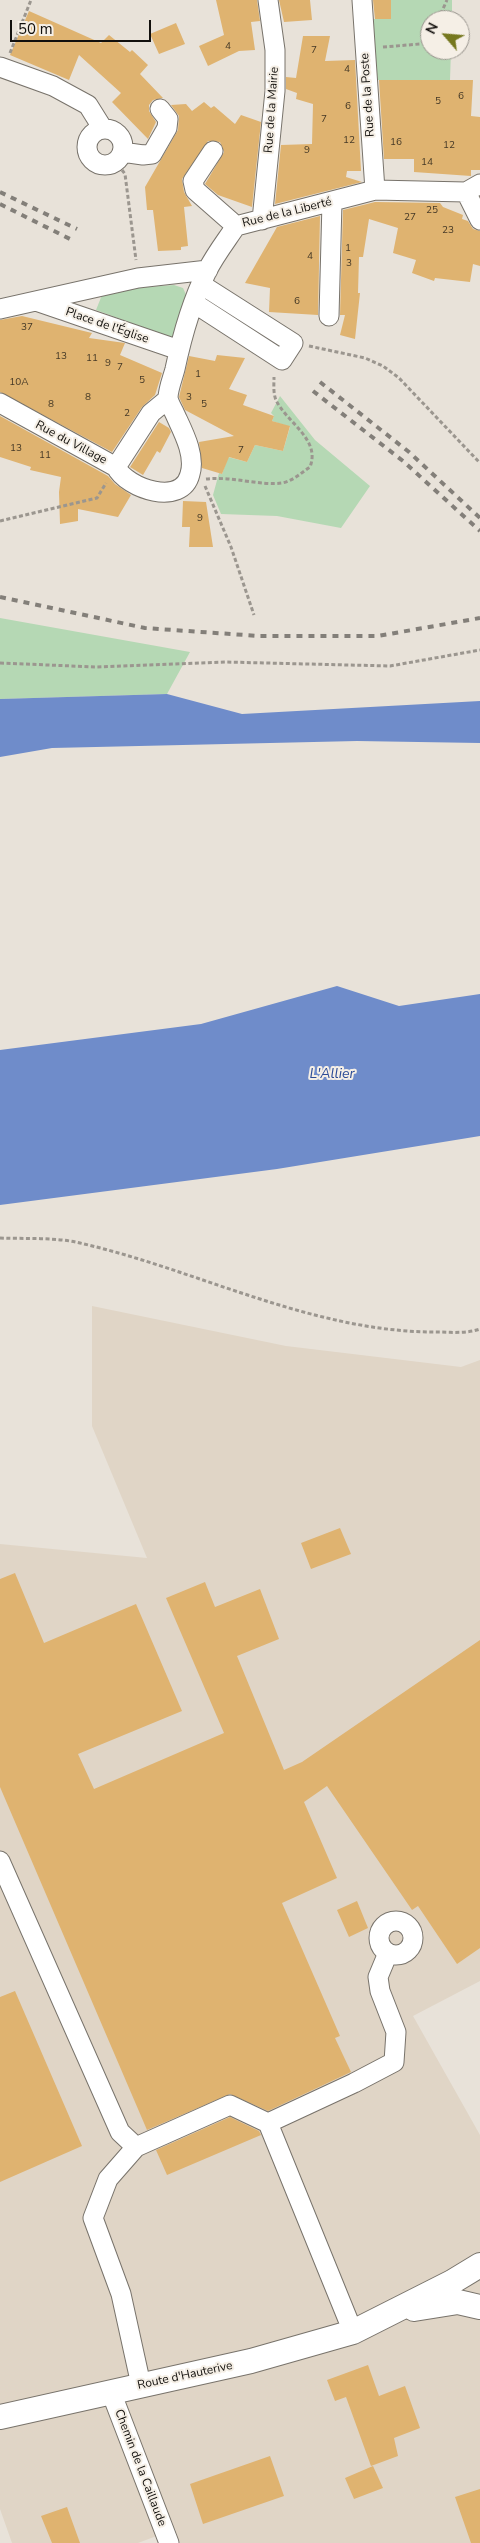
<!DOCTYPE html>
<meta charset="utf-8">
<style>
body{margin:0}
#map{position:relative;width:480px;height:2543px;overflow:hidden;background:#e8e2d9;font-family:"Nunito Sans",sans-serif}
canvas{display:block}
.north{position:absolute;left:420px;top:10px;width:50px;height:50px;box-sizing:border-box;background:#f5efe6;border:1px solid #9a968f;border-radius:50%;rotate:297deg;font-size:14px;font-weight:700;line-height:20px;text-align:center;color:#12100d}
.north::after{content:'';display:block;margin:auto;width:18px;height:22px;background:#76781f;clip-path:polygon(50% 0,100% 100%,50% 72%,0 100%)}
.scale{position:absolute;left:10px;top:20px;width:141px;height:22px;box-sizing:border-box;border:2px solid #12100d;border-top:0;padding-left:6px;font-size:15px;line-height:18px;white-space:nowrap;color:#12100d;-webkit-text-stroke:4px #f5efe6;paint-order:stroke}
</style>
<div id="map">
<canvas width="480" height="2543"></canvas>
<div class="north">N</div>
<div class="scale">50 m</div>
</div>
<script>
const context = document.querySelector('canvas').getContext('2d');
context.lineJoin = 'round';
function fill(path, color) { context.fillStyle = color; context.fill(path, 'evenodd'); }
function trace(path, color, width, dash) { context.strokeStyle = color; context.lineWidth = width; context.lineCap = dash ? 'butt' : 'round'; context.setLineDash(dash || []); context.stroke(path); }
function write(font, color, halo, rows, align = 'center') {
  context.font = font + ' "Nunito Sans",sans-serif'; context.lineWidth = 4; context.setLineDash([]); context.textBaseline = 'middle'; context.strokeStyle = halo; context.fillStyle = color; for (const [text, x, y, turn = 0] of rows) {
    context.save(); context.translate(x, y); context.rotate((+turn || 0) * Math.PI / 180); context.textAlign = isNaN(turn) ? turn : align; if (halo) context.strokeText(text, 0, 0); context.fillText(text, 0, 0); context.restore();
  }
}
fill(new Path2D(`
 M92,1306L286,1346L461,1367L480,1360V1981L413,2016L480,2135V2543H180L175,2529L138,2543H12L0,2509V1544L147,1558L92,1426Z`), '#e0d5c6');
fill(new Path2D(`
 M391,0H452V20H430V50H451L450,80H378L373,54L372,19H391Z
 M174,285L183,288L188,299L172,338L96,310L102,295L133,288Z
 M280,396L315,440L370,486L341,528L277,516L221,514L213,495L219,473L222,474L228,457L247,462L255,445L283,451L290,427L272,421L274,416L271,413Z
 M0,618L190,652L167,694L0,699Z`), '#b5d8b4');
fill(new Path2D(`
 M167,694L242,714L480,701V743L357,741L52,748L0,757V699Z
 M337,986L399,1006L480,994V1136L277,1169L0,1205V1050L201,1024Z`), '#6f8cca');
fill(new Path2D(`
 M216,0H257L260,21L251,22L255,50L239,51L208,66L199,46L224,35Z
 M279,0H310L312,20L284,22Z
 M373,0H391V19H375Z
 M29,11L101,43L109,35L130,52L132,50L148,65L140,74L163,98L153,100L149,105V111L156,122L148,139L112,102L121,93L79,55L69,80L10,55Z
 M176,23L185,44L159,54L150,34Z
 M303,36H330L325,61L355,60L361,171H347L346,177L362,182L275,204L281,145L312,144L313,104L296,99L297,93L286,89V77L296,78Z
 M379,80H473L471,116L480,117V170H471V176L414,172V159H384Z
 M204,102L211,108L214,106L235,124L241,115L261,122L252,207L218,195L205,184L224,152L220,142L208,141L182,179L184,192L192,206L184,207L188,246L181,247V250L158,251L153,210H147L145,187L178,130L179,116L171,105L186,104L192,111Z
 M375,202L440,203L443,207L463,215L462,219L468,221L473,229L480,231V266L473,264L470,282L435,278L434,281L412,273L416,260L393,253L398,228L369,219L363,257H359L358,293H360L355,339L340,335L345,315H340L343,210Z
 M320,216L318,315L269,312L270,288L245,283L277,227Z
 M22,316L92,333L89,338L125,343L120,355L162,373L155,395L142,407L112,452L0,392V320Z
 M217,355L245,358L229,389L247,395L243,405L274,416L272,421L290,426L283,451L255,445L247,462L229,457L222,474L202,468L199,442L234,436L185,410L179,397L189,356L215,361Z
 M0,416L108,476L115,484L131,495L118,517L78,509V521L60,524L59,492L61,477L30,470L31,467L0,457Z
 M159,422L169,428L171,432L160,453L157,451L143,475L130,467Z
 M183,501L206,502L213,547H189L190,527H182Z
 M340,1528L351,1554L311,1569L301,1543Z
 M15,1573L44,1643L136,1604L182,1711L78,1754L94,1789L224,1733L166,1598L205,1582L215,1607L260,1589L279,1639L237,1656L284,1770L302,1762L480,1640V1948L457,1964L418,1906L412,1910L327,1786L304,1802L337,1878L282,1903L340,2036L335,2038L351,2072L268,2111L230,2094L147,2130L0,1787V1579Z
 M357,1901L368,1928L349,1937L337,1910Z
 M15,1991L82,2146L0,2182V1997Z
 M230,2117L259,2131L261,2135L167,2175L156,2150Z
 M368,2365L379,2396L405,2386L420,2428L394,2438L398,2456L371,2466L346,2397L335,2401L327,2380Z
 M270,2456L284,2496L203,2524L190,2484Z
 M373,2466L383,2488L354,2499L345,2478Z
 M480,2489V2543H471L455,2497Z
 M67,2507L80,2543H52L41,2516Z`), '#dfb370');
const minor = new Path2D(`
 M362,0L375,190
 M0,67L53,86L88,105L103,129
 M87 147a18 18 0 1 1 36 0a18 18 0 1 1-36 0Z
 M213,151L193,181L195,190L236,226
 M122,152L143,155L152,154L167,128L168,119L160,109
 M466,192L480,220
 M262,220L275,91V50L268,0
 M36,301L179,350
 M194,303L282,360L293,343L202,285
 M0,309L138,278L208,270
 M329,316L332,202
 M0,403L116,467C127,489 182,507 190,474C196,454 182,430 174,412C172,408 169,403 168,398C168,389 173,377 175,369C182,336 192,301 207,271C215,255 226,241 236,226L375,190L466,192L480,184
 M116,467L151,413L168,399
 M0,1861L120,2132L136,2147L108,2179L93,2218L121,2294L141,2385
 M379 1938a17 17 0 1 1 34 0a17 17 0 1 1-34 0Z
 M268,2123L354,2083L394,2062L396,2032L380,1991L378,1977L388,1953
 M136,2147L230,2105L268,2123L353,2332
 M111,2392L169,2543`);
const major = new Path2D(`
 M414,2309L458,2302L480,2307
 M0,2417L251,2361L353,2332L452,2282L480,2265`);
trace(minor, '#78736b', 21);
trace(major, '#78736b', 26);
trace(new Path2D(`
 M438,20L447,0
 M383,47L420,44L430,37
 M10,53L31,0
 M122,170L125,174L136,260
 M309,346L365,358L383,366L399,378L480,463
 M206,479C231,476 261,486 282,483C293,481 301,473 310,467C321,439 286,422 276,400C273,393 274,384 274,377
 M205,486L231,547L254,615
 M0,521L97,498L106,483
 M0,663L96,667L225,662L390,666L480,650
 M0,1238C25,1239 55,1237 80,1243C198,1270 312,1332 435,1332C450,1332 466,1334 480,1329`), '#9b968f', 3, [4, 2.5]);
trace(minor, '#fff', 19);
trace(major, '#fff', 24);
trace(new Path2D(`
 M0,192L77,229
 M0,204L72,240
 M320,382L409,452L480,518
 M313,391L403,461L480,531
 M0,597L145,628L259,636H378L480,618`), '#837f79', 4, [6, 6]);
write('10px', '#453926', null, [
 ["4",228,47],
 ["7",314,51],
 ["4",347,70],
 ["6",461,97],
 ["5",438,102],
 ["6",348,107],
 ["7",324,120],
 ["12",349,141],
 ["16",396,143],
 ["12",449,146],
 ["9",307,151],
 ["14",427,163],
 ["25",432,211],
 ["27",410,218],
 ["23",448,231],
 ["1",348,249],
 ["4",310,257],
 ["3",349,264],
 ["6",297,302],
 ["37",27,328],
 ["13",61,357],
 ["11",92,359],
 ["9",108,364],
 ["7",120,368],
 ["1",198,375],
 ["5",142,381],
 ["10A",19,383],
 ["8",88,398],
 ["3",189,398],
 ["8",51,405],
 ["5",204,405],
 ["2",127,414],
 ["13",16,449],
 ["7",241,451],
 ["11",45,456],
 ["9",200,519]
]);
write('12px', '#12100d', '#f5efe6', [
 ["Rue de la Poste",368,95,-94],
 ["Rue de la Mairie",272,110,-86],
 ["Rue de la Liberté",287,213,-14],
 ["Place de l'Église",107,326,19],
 ["Rue du Village",71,443,28],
 ["Route d'Hauterive",185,2376,-12],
 ["Chemin de la Caillaude",140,2468,69]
]);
write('italic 14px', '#2c4c97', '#f5efe6', [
 ["L'Allier",332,1075]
]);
</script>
